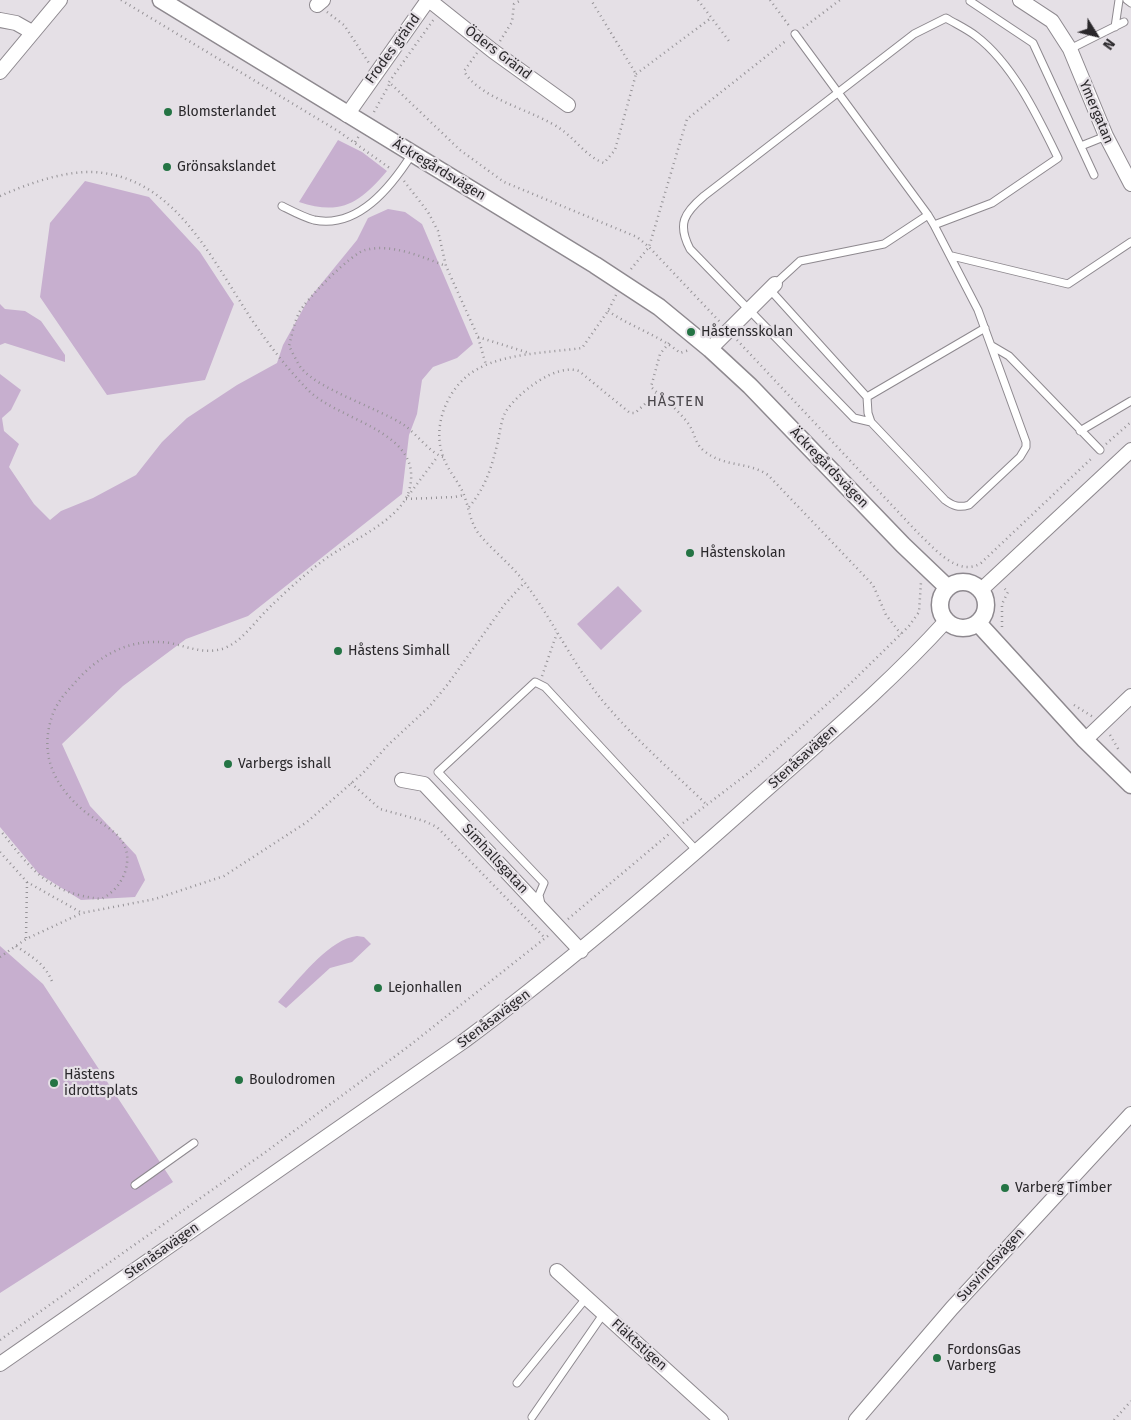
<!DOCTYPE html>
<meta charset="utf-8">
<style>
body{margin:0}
#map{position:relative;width:1131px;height:1420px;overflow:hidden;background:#e5e0e6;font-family:"Fira Sans",sans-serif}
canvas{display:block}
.north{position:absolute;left:1071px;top:10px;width:50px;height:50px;-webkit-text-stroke:4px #e5e0e6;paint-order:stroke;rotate:126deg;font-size:14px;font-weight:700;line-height:20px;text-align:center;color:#2a282b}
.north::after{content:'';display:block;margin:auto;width:18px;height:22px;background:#2a282b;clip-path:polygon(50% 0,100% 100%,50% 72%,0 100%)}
</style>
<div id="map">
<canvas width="1131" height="1420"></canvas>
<div class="north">N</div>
</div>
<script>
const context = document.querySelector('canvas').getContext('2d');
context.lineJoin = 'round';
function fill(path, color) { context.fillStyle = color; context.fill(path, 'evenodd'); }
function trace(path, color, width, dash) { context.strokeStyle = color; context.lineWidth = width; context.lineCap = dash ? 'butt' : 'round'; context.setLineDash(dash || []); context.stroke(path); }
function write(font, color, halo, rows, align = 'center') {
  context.font = font + ' "Fira Sans",sans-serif'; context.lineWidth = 4.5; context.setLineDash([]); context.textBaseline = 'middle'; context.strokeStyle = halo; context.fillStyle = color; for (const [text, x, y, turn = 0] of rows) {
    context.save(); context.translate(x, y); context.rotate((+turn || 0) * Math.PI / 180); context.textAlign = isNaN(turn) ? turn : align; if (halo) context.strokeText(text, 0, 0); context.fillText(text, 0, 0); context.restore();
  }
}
fill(new Path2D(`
 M338,140L362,152L387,171C360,203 341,216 299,202Z
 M85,181L149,197L200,252L234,304L205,380L107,395L40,297L50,223Z
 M388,209L405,212L422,224L473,344L457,358L433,367L422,380L417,414L409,435L402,494L248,616L186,639L123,686L62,744L90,806L136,855L145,880L135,897L81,900L39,874L0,827V374L21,390L11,410L2,418L4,431L19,444L9,467L34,504L50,520L61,511L93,498L136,475L162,442L187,418L237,385L277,363L283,345L308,300L357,240L368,218Z
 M0,304L5,309L25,311L41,321L65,355V362L5,343L0,345Z
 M618,586L642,611L601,650L577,624Z
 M357,936L364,937L371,944L352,962L330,968L286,1008L278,1002L285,994C303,975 330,939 357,936Z
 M0,946L43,984L173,1182L0,1293Z`), '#c7afcf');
const service = new Path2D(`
 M1127,0L1131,3
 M970,1L1033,43L1094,175
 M1115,27L1119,0
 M795,34L928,215L934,225L978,310L1026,442V447L1020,457L969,505C959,508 953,506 945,500L871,422L868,413L867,397L773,293L772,288L775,284L800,261L884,244L928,215
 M1070,49L1124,22
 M1081,146L1106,136
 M282,206C292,211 303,217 314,220C358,229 391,187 412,154
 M952,256L1068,284L1131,242
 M992,346L1009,356L1100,450
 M867,397L985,328
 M871,422L854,418L690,249C677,224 684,213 704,196L914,34L946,18C956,24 967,29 976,36C1013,64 1038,117 1058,158L992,203L934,225
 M1080,431L1131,401
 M541,904L539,895L544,883L438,772L535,682L545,687L697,851
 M135,1185L194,1143
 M517,1383L587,1297
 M532,1417L604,1313`);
const minor = new Path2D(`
 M429,0L493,51L568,105
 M1020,0L1052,21L1070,49L1106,136L1131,184
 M317,5L323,0
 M0,20L16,23L32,32
 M0,72L60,0
 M347,115L428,0
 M710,349L775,284
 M981,590L1131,450
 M1085,740L1131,696
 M402,780L424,784L581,951
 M557,1271L721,1420
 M0,1364L464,1041C566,965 663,882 758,797C822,740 888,685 946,621
 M856,1420L952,1308L1131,1114`);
const tertiary = new Path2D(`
 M161,0L595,265L659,307L710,349L750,386L903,545L947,587
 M940 605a23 23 0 1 1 46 0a23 23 0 1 1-46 0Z
 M978,623L1085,740L1131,785`);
trace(service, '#8e898f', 9);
trace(minor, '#8e898f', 16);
trace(tertiary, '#8e898f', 19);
trace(new Path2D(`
 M121,0L338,131L391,169
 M698,0L729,41
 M770,0L790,27
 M327,12L344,25L369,63
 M803,28L840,0
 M500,41L512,22L514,4L521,0
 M477,53L464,71C480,100 537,111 562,130C577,141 587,157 604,163L615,150L636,74L591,0
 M636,74L711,18
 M389,82L434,19
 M374,112L390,83L460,150L504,182L637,237L649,247L720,322
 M355,142L359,136
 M404,181L428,212L438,231L446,266L478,337L486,365
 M0,196C30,183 70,168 103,173C173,182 209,253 243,306C261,335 284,365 308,390C340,422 426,431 409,491C400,520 351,541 328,557C306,573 285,592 266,611C253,624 243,640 225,648C205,655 189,647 170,643C129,637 97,656 72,686C65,693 58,702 54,711C38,751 52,784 84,811C95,820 109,826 119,837C137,858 123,889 101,899C47,893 32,870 0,830
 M631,269L649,247L687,119L787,40
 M616,295L608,311L582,348C547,353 493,353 466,377C444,396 432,431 444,459C449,472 459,482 464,495C469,508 470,522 479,534C493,551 512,565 525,583C555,623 575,669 607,706C637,741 673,772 706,804
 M608,311C631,327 659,335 680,353L689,350
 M478,337L529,353
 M737,340L918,533C933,547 958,578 981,563L1093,457
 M669,343L660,354L651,387C663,398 677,409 687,422C695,431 694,443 704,451C726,468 747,461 768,475L873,585L886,615L901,634
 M1106,444L1131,422
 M443,457C430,453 417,434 404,425C378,408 320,390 302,369C297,363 293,353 289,346C292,335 294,323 299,313C305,300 352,253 365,250C392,243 422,257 446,266
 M408,496L438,456
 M406,499L455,497L464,495
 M469,507C486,487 492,466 498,441C500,432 501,420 506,411C519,392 556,363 579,371L630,413H635L657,393
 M1002,627V604L1008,592L1004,588
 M542,676L557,633
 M1074,705L1093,717
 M1110,735L1120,752
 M351,783L380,809L424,821L437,827L545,938
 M683,823L755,768L851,683L909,626L919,612L921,582
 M0,852L27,882L82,913
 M568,919L669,834
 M26,938L27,882
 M16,946C32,957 46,964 53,984
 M0,957L26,939L82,913L155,899L224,876L307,822L363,773L388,745L429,707L448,684L505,604L525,582
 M0,1340L267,1151L409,1046L549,935
 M1114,1420L1131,1401`), '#959296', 2.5, [1, 4]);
trace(service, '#fff', 7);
trace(minor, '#fff', 14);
trace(tertiary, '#fff', 16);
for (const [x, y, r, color] of [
 [168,112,5,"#247444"],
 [167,167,5,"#247444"],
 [691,332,5,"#247444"],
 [690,553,5,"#247444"],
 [338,651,5,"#247444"],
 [228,764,5,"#247444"],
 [378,988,5,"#247444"],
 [239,1080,5,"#247444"],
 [54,1083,5,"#247444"],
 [1005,1188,5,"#247444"],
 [937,1358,5,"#247444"]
]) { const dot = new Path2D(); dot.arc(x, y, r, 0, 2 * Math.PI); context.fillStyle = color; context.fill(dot); trace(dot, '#e5e0e6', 2); }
write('14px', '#2a282b', '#e5e0e6', [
 ["Frodes gränd",393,49,-54],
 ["Öders Gränd",498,53,37],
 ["Ymergatan",1096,112,67],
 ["Äckregårdsvägen",439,170,31],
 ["Äckregårdsvägen",829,468,46],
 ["Stenåsavägen",803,757,-42],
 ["Simhallsgatan",495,859,47],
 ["Stenåsavägen",494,1019,-37],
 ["Stenåsavägen",162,1251,-35],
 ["Susvindsvägen",991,1265,-48],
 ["Fläktstigen",639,1345,42]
]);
write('14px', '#2a282b', '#e5e0e6', [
 ["Blomsterlandet",178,112],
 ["Grönsakslandet",177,167],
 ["Håstensskolan",701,332],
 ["Håstenskolan",700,553],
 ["Håstens Simhall",348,651],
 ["Varbergs ishall",238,764],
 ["Lejonhallen",388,988],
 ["Hästens",64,1075],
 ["idrottsplats",64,1091],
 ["Boulodromen",249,1080],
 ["Varberg Timber",1015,1188],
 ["FordonsGas",947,1350],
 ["Varberg",947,1366]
], 'left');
context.letterSpacing = '1px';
write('15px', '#4a464b', '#e5e0e6', [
 ["HÅSTEN",676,402]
]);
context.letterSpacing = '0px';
</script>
